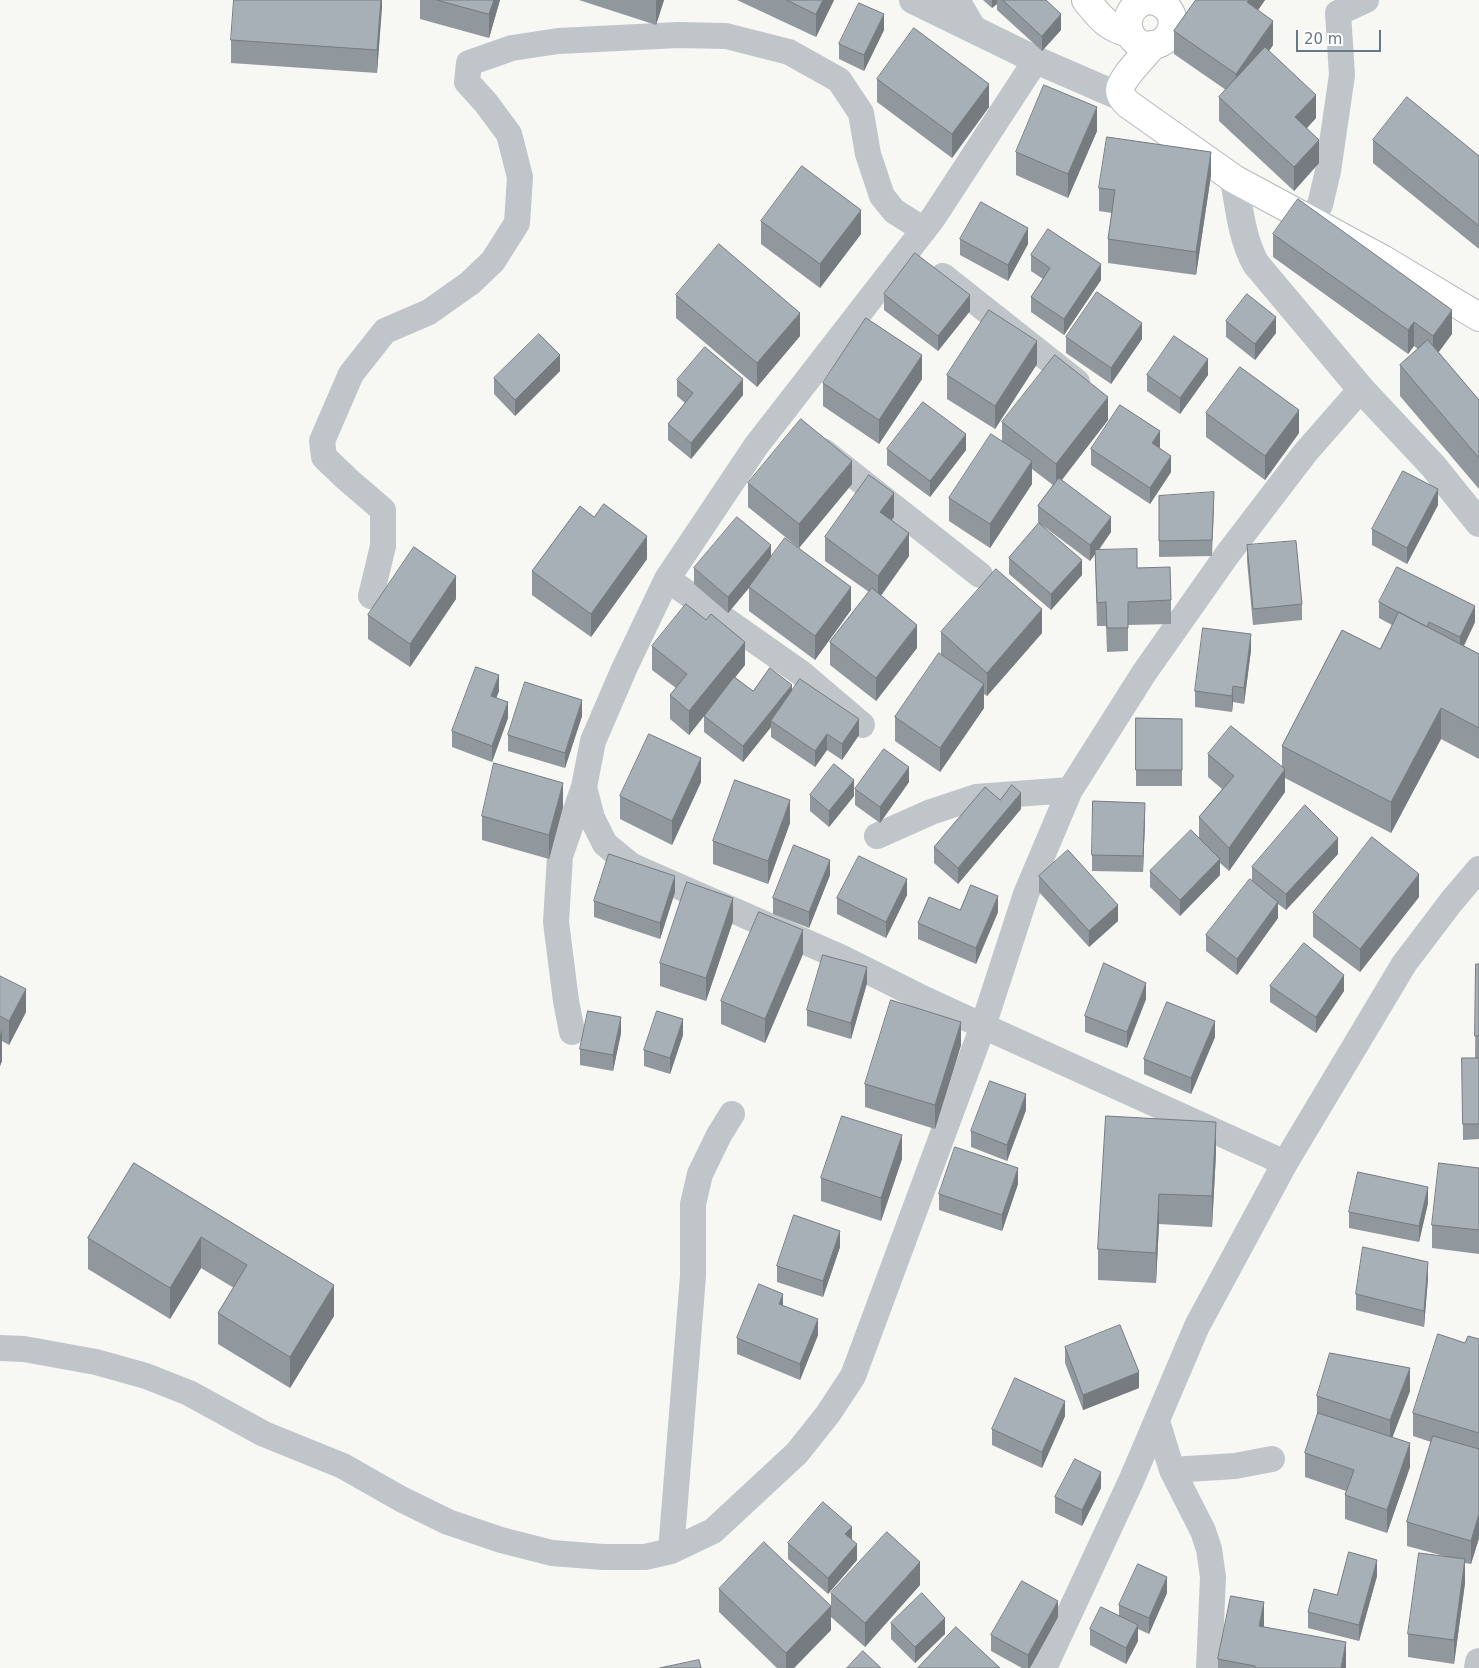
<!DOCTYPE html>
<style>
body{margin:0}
#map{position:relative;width:1479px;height:1668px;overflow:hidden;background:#f7f7f4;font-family:"DejaVu Sans",sans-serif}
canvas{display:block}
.scale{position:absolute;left:1296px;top:30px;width:85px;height:22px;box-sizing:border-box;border:2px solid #667986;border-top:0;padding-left:6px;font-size:15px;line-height:18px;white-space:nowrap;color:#667986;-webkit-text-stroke:4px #fff;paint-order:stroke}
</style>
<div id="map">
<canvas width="1479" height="1668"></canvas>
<div class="scale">20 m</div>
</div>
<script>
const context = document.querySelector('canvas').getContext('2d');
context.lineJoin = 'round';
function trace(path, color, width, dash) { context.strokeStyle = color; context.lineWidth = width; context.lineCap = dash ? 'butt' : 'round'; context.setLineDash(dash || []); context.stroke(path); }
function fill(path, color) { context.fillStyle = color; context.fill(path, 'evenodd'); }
const secondary = new Path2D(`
 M1086,0C1100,17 1107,28 1130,33`);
const primary = new Path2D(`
 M1148,0C1116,8 1125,52 1155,45C1162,43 1167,39 1170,33C1178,17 1167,2 1150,0
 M1153,45C1145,55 1121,78 1120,90C1120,96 1124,100 1128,104L1234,179L1384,260L1479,317`);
trace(secondary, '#b3b9bd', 30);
trace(primary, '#b4b9bd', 30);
trace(new Path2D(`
 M957,0L974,29
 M1036,60L933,218L756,446L667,579L624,669L593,741L584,787L592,818L605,844L632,866L840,957L918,996L983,1026L1285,1163
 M1310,220L1320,205L1328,171L1342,75L1338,13L1366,0
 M943,276L1077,382
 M823,451L980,575
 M667,579L801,673L862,725
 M371,596L383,546V510L347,479L324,457L322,441L351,374L385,331L429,312L470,283L493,261L517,223L520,177L509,134L486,103L467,82L469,63L512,48L558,41L678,35L726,36L789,52L839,80L861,113L868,154L882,196L894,211L924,230
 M877,836L931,812L976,797L1070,790
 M572,1032L566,1001L556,922L560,856L584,787
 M0,1348L24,1349L96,1362L146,1376L189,1393L264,1434L343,1466L401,1499L448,1522L501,1540L552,1553L603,1557H645L671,1551L713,1531L797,1453L828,1414L853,1376L983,1026L1026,894L1070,790L1144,673L1227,555L1305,453L1361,389
 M1157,1421L1172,1470L1203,1531L1209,1549L1213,1577L1209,1668
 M1172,1470L1235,1466L1272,1459
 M671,1551L693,1276V1204L700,1174L719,1135L732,1114
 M1044,1668L1131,1481L1197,1326L1285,1163L1404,964L1451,902L1479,869`), '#c0c5c9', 26);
trace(new Path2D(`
 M913,0L1036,60L1121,97
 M1234,179C1239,208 1242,239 1256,264L1361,389L1434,467L1479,523
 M1478,1668L1479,1662`), '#c0c5c9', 28);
trace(secondary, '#fff', 28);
trace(primary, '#fff', 28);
fill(new Path2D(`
 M382,0L377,73L231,63V40Z
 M420,0H500L489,38L420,19Z
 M579,0H664L656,25Z
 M737,0H834L816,37Z
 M983,0H1046L1061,30L1042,51L997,10V4L992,8Z
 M1196,0H1265L1258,10L1273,45L1269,51L1316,118L1307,128L1319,163L1294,191L1219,121V97L1226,90L1174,54V31Z
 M884,30L864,71L839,59V44Z
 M877,79L989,107L952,158L877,102Z
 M1097,131L1068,198L1016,175V152Z
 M1373,140L1479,156V249L1373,163Z
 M1211,175L1196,275L1108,263V239L1112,213L1099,211V188Z
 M761,221L861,234L820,288L761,244Z
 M1273,234L1452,334L1438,352L1479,400V489L1400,396V365L1418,349L1414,346L1408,354L1273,257Z
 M960,239L1028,244L1008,281L960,255Z
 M1031,255L1101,280L1064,335L1031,312V297L1043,279L1031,271Z
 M884,294L970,311L938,351L884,310Z
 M676,295L800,336L757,387L676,318Z
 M1226,321L1276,333L1255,360L1226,337Z
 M1066,337L1142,339L1111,384L1066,353Z
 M1037,364L995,429L947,399V375Z
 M560,371L515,416L494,394V378Z
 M1147,375H1208L1180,414L1147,391Z
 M922,379L879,444L823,406V383Z
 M677,380L743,395L691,459L668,440V424L685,403L677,396Z
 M1206,413L1299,433L1265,480L1206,437Z
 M1108,420L1062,480L1111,532L1099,550L1137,568L1171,600V624L1128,625V651L1107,652L1106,626H1097L1095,554L1090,561L1042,525L1082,575L1051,610L1009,574V558L1039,523L1038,522V506L1053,485L1032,469V484L990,548L949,521V498L1002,441V422Z
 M1160,447L1159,448L1171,472L1150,504L1091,465V449Z
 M887,449L966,450L930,497L887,465Z
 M748,483L852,484L799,548L748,507Z
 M1159,496L1214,508L1212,556L1159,557Z
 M1438,505L1407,564L1372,545V529Z
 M594,517L647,559L591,637L532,595V571Z
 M894,517L891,520L909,556L881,596L917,648L876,701L830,665V642L869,592L825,561V537Z
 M1247,545L1302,604V620L1253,625L1247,561Z
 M771,558L851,610L815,660L749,611V588L728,613L694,584V568Z
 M456,599L410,667L368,639V615Z
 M1379,602L1475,622L1464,646L1479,654V759L1441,739L1391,833L1285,778V792L1229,871L1220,863V875L1180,916L1150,887V871L1199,838V817L1222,789L1208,777V754L1282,766V746L1380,649L1392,625L1379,618Z
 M941,632L1042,633L987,696L984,694V708L940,772L895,741V717L941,655Z
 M652,646L745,665L735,677L753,691H792L859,735L842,760L827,750L815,767L771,737V727L743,762L704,732V716L689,735L670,719V695L676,688L652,670Z
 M1251,650L1244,704L1233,702L1232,712L1195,707V691Z
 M499,691L496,698L508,718L492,762L452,747V731Z
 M582,716L565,768L508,751V735Z
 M1136,718L1182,719V786H1136Z
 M701,782L672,845L620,819V796Z
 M909,782L880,823L855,805V789Z
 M810,795L854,796L829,827L810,811Z
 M1000,800L1021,809L958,884L934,863V847Z
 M563,807L549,859L482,840V816Z
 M1145,819L1143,872L1092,871V855Z
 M790,823L768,884L713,864V841Z
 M1338,854L1286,910L1278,904V918L1237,975L1206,951V935L1252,881V867Z
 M830,875L809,928L773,914V898Z
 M1039,876L1118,921L1089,947L1039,892Z
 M675,892L660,939L594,917V901Z
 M907,895L886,938L837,914V898Z
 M1419,897L1360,972L1313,937V913Z
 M960,910L998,912L976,964L918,939V923Z
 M733,921L706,1001L660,986V963Z
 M803,954L765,1043L721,1024V1001Z
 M1476,964H1479V1139L1463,1140L1462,1058H1475Z
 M0,976L26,1012L9,1045L2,1041V1061L0,1066Z
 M867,983L851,1039L807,1026V1010Z
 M1270,986L1344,991L1316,1033L1270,1002Z
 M1146,999L1127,1048L1085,1032V1016Z
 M621,1033L613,1071L580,1065V1049Z
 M683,1035L670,1074L644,1066V1050Z
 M1215,1037L1191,1094L1144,1074V1059Z
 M961,1045L935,1129L865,1107V1084Z
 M1026,1110L1007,1161L971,1147V1131Z
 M1106,1116L1216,1153L1212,1227L1159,1224L1156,1283L1098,1280V1249Z
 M902,1159L881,1221L821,1201V1178Z
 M134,1163L334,1316L290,1388L218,1344V1313L234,1288L201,1268L170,1319L88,1269V1238Z
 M1479,1168V1254L1432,1248V1225Z
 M1018,1184L1002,1231L939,1210V1194Z
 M1428,1203L1419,1242L1349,1228V1212Z
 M840,1247L823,1297L777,1282V1266Z
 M1428,1278L1424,1327L1356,1310V1294Z
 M818,1335L800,1380L737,1354V1338Z
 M1479,1339V1538L1471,1564L1465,1563V1583L1454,1664L1408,1657V1634L1444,1556L1407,1546V1522L1431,1442L1413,1436V1413L1465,1343Z
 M1065,1347L1139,1388L1083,1410L1065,1363Z
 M1410,1391L1392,1437L1410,1467L1387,1533L1345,1519V1495L1346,1491L1305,1477V1453L1317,1417V1396Z
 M1065,1416L1042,1468L992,1445V1429Z
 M1101,1488L1082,1526L1055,1513V1497Z
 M852,1540L857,1560L828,1594L788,1559V1543Z
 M1377,1576L1359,1641L1308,1628V1612L1337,1595Z
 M920,1585L865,1647L831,1617V1593Z
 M719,1589L831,1630L794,1668H777L719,1612Z
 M1167,1593L1149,1634L1138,1629V1641L1126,1664L1090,1645V1629L1119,1616V1605Z
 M1058,1617L1030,1668H1022L991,1651V1635Z
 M891,1623L945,1634L915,1663L891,1639Z
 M1263,1627L1346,1666V1668H1218V1659Z`), '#90979d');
fill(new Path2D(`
 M381,0H382V8L377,73V50Z
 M494,0H500L489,38V14Z
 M657,0H664L656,25V1Z
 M823,0H834L816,37V14Z
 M992,0H997V4L992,8Z
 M1249,0H1265L1247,26V2Z
 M884,14V30L864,71V55Z
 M1061,14V30L1042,51V36Z
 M1273,21V45L1236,97V74Z
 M989,84V107L952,158V134Z
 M1316,95V118L1295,141V117Z
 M1097,107V131L1068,198V174Z
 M1319,140V163L1294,191V167Z
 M1211,152V175L1196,275V252Z
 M861,210V234L820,288V264Z
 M1028,228V244L1008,281V265Z
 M1101,264V280L1064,335V319Z
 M970,295V311L938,351V336Z
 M1452,310V334L1433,360V336Z
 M800,313V336L757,387V363Z
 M1276,317V333L1255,360V344Z
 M1414,322V346L1408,354V330Z
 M1142,323V339L1111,384V368Z
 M1037,341V364L995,429V406Z
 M560,355V371L515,416V400Z
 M922,355V379L879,444V420Z
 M1208,359V375L1180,414V398Z
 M743,379V395L691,459V443Z
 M1108,397V420L1056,487V464Z
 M1299,410V433L1265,480V456Z
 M1160,431V447L1152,459V443Z
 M966,434V450L930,497V481Z
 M1171,456V472L1150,504V488Z
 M852,461V484L799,548V524Z
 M1032,461V484L990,548V524Z
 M1438,489V505L1407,564V548Z
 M894,493V517L880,536V512Z
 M1111,517V532L1090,561V545Z
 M909,533V556L878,599V576Z
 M647,536V559L591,637V614Z
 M771,545V561L728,613V597Z
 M1082,560V575L1051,610V594Z
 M456,576V599L410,667V644Z
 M851,587V610L815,660V636Z
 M1475,606V622L1460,653V637Z
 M1042,609V633L987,696V673Z
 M917,625V648L876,701V678Z
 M1251,634V650L1244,704V688Z
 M745,642V665L689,735V711Z
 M499,675V691L491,712V696Z
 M984,684V708L940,772V748Z
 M792,685V701L771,721V727L743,762V746Z
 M1233,686V702L1232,712V696Z
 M582,700V716L565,768V753Z
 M508,702V718L492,762V746Z
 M1441,708V739L1391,833V802Z
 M859,719V735L842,760V744Z
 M827,734V750L815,767V751Z
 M701,758V782L672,845V821Z
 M909,767V782L880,823V807Z
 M1285,769V792L1229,871V848Z
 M854,780V796L829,827V811Z
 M563,783V807L549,859V835Z
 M1021,793V809L958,884V868Z
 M790,800V823L768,884V861Z
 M1145,803V819L1143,872V856Z
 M1338,838V854L1286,910V894Z
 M1220,859V875L1180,916V900Z
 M830,860V875L809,928V912Z
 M1419,874V897L1360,972V949Z
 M675,876V892L660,939V923Z
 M907,879V895L886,938V922Z
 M998,896V912L976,964V948Z
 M733,898V921L706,1001V978Z
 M1278,902V918L1237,975V959Z
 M1118,905V921L1089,947V931Z
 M803,930V954L765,1043V1019Z
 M867,967V983L851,1039V1023Z
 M1344,975V991L1316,1033V1017Z
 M1146,983V999L1127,1048V1032Z
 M26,989V1012L9,1045V1021Z
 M621,1017V1033L613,1071V1055Z
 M683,1019V1035L670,1074V1058Z
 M1215,1021V1037L1191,1094V1078Z
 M961,1022V1045L935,1129V1105Z
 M2,1030V1061L0,1066V1035Z
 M1026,1094V1110L1007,1161V1145Z
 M1216,1122V1153L1212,1227V1196Z
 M902,1135V1159L881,1221V1198Z
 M1018,1168V1184L1002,1231V1215Z
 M1428,1187V1203L1419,1242V1226Z
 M1159,1194V1224L1156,1283V1253Z
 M840,1231V1247L823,1297V1281Z
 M201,1237V1268L170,1319V1288Z
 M1428,1262V1278L1424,1327V1311Z
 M334,1285V1316L290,1388V1357Z
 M783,1294V1310L779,1304Z
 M818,1319V1335L800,1380V1364Z
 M1410,1368V1391L1390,1444V1420Z
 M1139,1372V1388L1083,1410V1395Z
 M1065,1401V1416L1042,1468V1452Z
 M1410,1443V1467L1387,1533V1510Z
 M1101,1472V1488L1082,1526V1510Z
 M1479,1514V1538L1471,1564V1541Z
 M852,1527V1543L845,1534Z
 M857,1544V1560L828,1594V1578Z
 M1465,1559V1583L1454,1664V1640Z
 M1377,1560V1576L1359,1641V1625Z
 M920,1562V1585L865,1647V1623Z
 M1167,1577V1593L1149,1634V1618Z
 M1058,1601V1617L1030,1668H1028V1655Z
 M1264,1602V1626L1259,1649V1626Z
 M831,1606V1630L794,1668H786V1653Z
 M945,1618V1634L915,1663V1647Z
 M1138,1625V1641L1126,1664V1648Z
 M1346,1642V1668H1341Z`), '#757b7f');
const building = new Path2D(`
 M234,0H381L377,50L231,40Z
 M437,0H494L489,14Z
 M787,0H823L816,14Z
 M1003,0H1046L1061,14L1042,36Z
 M1196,0H1249L1247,2L1273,21L1236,74L1174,31Z
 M859,3L884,14L864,55L839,44Z
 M914,28L989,84L952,134L877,79Z
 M1265,47L1316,95L1295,117L1319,140L1294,167L1219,97Z
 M1044,85L1097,107L1068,174L1016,152Z
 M1407,97L1479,156V226L1373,140Z
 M1107,137L1211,152L1196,252L1108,239L1115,190L1099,188Z
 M802,166L861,210L820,264L761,221Z
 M1298,199L1452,310L1433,336L1414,322L1408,330L1273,234Z
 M981,202L1028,228L1008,265L960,239Z
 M1048,229L1101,264L1064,319L1031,297L1050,268L1031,255Z
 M719,244L800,313L757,363L676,295Z
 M915,253L970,295L938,336L884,294Z
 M1097,292L1142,323L1111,368L1066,337Z
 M1247,294L1276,317L1255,344L1226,321Z
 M989,310L1037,341L995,406L947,375Z
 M866,318L922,355L879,420L823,383Z
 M539,334L560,355L515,400L494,378Z
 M1174,336L1208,359L1180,398L1147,375Z
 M1428,340L1479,400V458L1400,365Z
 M705,347L743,379L691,443L668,424L693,393L677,380Z
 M1055,355L1108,397L1056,464L1002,422Z
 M1240,367L1299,410L1265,456L1206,413Z
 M923,402L966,434L930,481L887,449Z
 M1120,405L1160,431L1152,443L1171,456L1150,488L1091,449Z
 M801,419L852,461L799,524L748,483Z
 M991,434L1032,461L990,524L949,498Z
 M1403,471L1438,489L1407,548L1372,529Z
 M869,475L894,493L880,512L909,533L878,576L825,537Z
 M1059,478L1111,517L1090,545L1038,506Z
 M1214,492L1212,540L1159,541V496Z
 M604,504L647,536L591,614L532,571L580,506L594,517Z
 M737,517L771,545L728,597L694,568Z
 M1039,523L1082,560L1051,594L1009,558Z
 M785,538L851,587L815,636L749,587Z
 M1296,541L1302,604L1253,609L1247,545Z
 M414,547L456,576L410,644L368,615Z
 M1137,549V568L1170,567L1171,600L1128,602V628H1107L1106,602L1097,603L1095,550Z
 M1397,567L1475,606L1460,637L1429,622L1427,627L1379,602Z
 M996,569L1042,609L987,673L941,632Z
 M872,588L917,625L876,678L830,642Z
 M686,604L706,620L711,614L745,642L689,711L670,695L687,674L652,646Z
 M1399,612L1479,654V728L1441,708L1391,802L1282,746L1342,630L1380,649Z
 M1203,628L1251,634L1244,688L1233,686L1232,696L1195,691Z
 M939,653L984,684L940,748L895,717Z
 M476,667L499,675L491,696L508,702L492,746L452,731Z
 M770,668L792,685L743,746L704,716L734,677L753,691Z
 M800,679L859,719L842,744L827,734L815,751L771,721Z
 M525,682L582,700L565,753L508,735Z
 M1136,718L1182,719V770H1136Z
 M1231,726L1285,769L1229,848L1199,817L1234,776L1208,754Z
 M649,734L701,758L672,821L620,796Z
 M884,749L909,767L880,807L855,789Z
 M494,763L563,783L549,835L482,816Z
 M834,764L854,780L829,811L810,795Z
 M735,780L790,800L768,861L713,841Z
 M1012,785L1021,793L958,868L934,847L985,787L1000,800Z
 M1093,801L1145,803L1143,856L1092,855Z
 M1305,805L1338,838L1286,894L1252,867Z
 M1191,830L1220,859L1180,900L1150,871Z
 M1372,837L1419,874L1360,949L1313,913Z
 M794,845L830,860L809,912L773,898Z
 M1068,850L1118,905L1089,931L1039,876Z
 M609,854L675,876L660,923L594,901Z
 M859,856L907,879L886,922L837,898Z
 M1250,879L1278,902L1237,959L1206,935Z
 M687,882L733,898L706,978L660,963Z
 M971,885L998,896L976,948L918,923L929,897L960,910Z
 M759,912L803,930L765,1019L721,1001Z
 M1304,943L1344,975L1316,1017L1270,986Z
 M823,955L867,967L851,1023L807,1010Z
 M1104,963L1146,983L1127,1032L1085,1016Z
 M1476,964H1479V1036H1475Z
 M0,976L26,989L9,1021L0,1016Z
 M891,1000L961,1022L935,1105L865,1084Z
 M1167,1002L1215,1021L1191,1078L1144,1059Z
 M588,1011L621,1017L613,1055L580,1049Z
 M657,1011L683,1019L670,1058L644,1050Z
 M1462,1058H1479V1124H1463Z
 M990,1081L1026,1094L1007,1145L971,1131Z
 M842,1116L902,1135L881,1198L821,1178Z
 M1106,1116L1216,1122L1212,1196L1159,1194L1156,1253L1098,1249Z
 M955,1147L1018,1168L1002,1215L939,1194Z
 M134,1163L334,1285L290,1357L218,1313L247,1265L201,1237L170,1288L88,1238Z
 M1439,1163L1479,1168V1230L1432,1225Z
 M1358,1172L1428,1187L1419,1226L1349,1212Z
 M794,1215L840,1231L823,1281L777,1266Z
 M1363,1247L1428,1262L1424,1311L1356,1294Z
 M759,1284L783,1294L779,1304L818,1319L800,1364L737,1338Z
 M1120,1325L1139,1372L1083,1395L1065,1347Z
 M1438,1334L1465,1343L1468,1336L1479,1339V1433L1413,1413Z
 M1330,1353L1410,1368L1390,1420L1317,1396Z
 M1015,1378L1065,1401L1042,1452L992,1429Z
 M1318,1413L1410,1443L1387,1510L1345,1495L1354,1470L1305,1453Z
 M1433,1436L1479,1449V1514L1471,1541L1407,1522Z
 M1075,1459L1101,1472L1082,1510L1055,1497Z
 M823,1502L852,1527L845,1534L857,1544L828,1578L788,1543Z
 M887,1532L920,1562L865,1623L831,1593Z
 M764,1542L831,1606L786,1653L719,1589Z
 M1349,1552L1377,1560L1359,1625L1308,1612L1314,1589L1337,1595Z
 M1419,1553L1465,1559L1454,1640L1408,1634Z
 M1138,1564L1167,1577L1149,1618L1119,1605Z
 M1022,1581L1058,1601L1028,1655L991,1635Z
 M922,1593L945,1618L915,1647L891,1623Z
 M1231,1596L1264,1602L1259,1626L1346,1642L1341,1668H1255V1666L1218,1659Z
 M1101,1607L1138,1625L1126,1648L1090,1629Z
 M956,1627L1000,1668H918Z
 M863,1651L881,1668H847Z
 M699,1660L701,1668H660Z`);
fill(building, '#a7b0b6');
trace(building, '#757b7f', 1);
</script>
